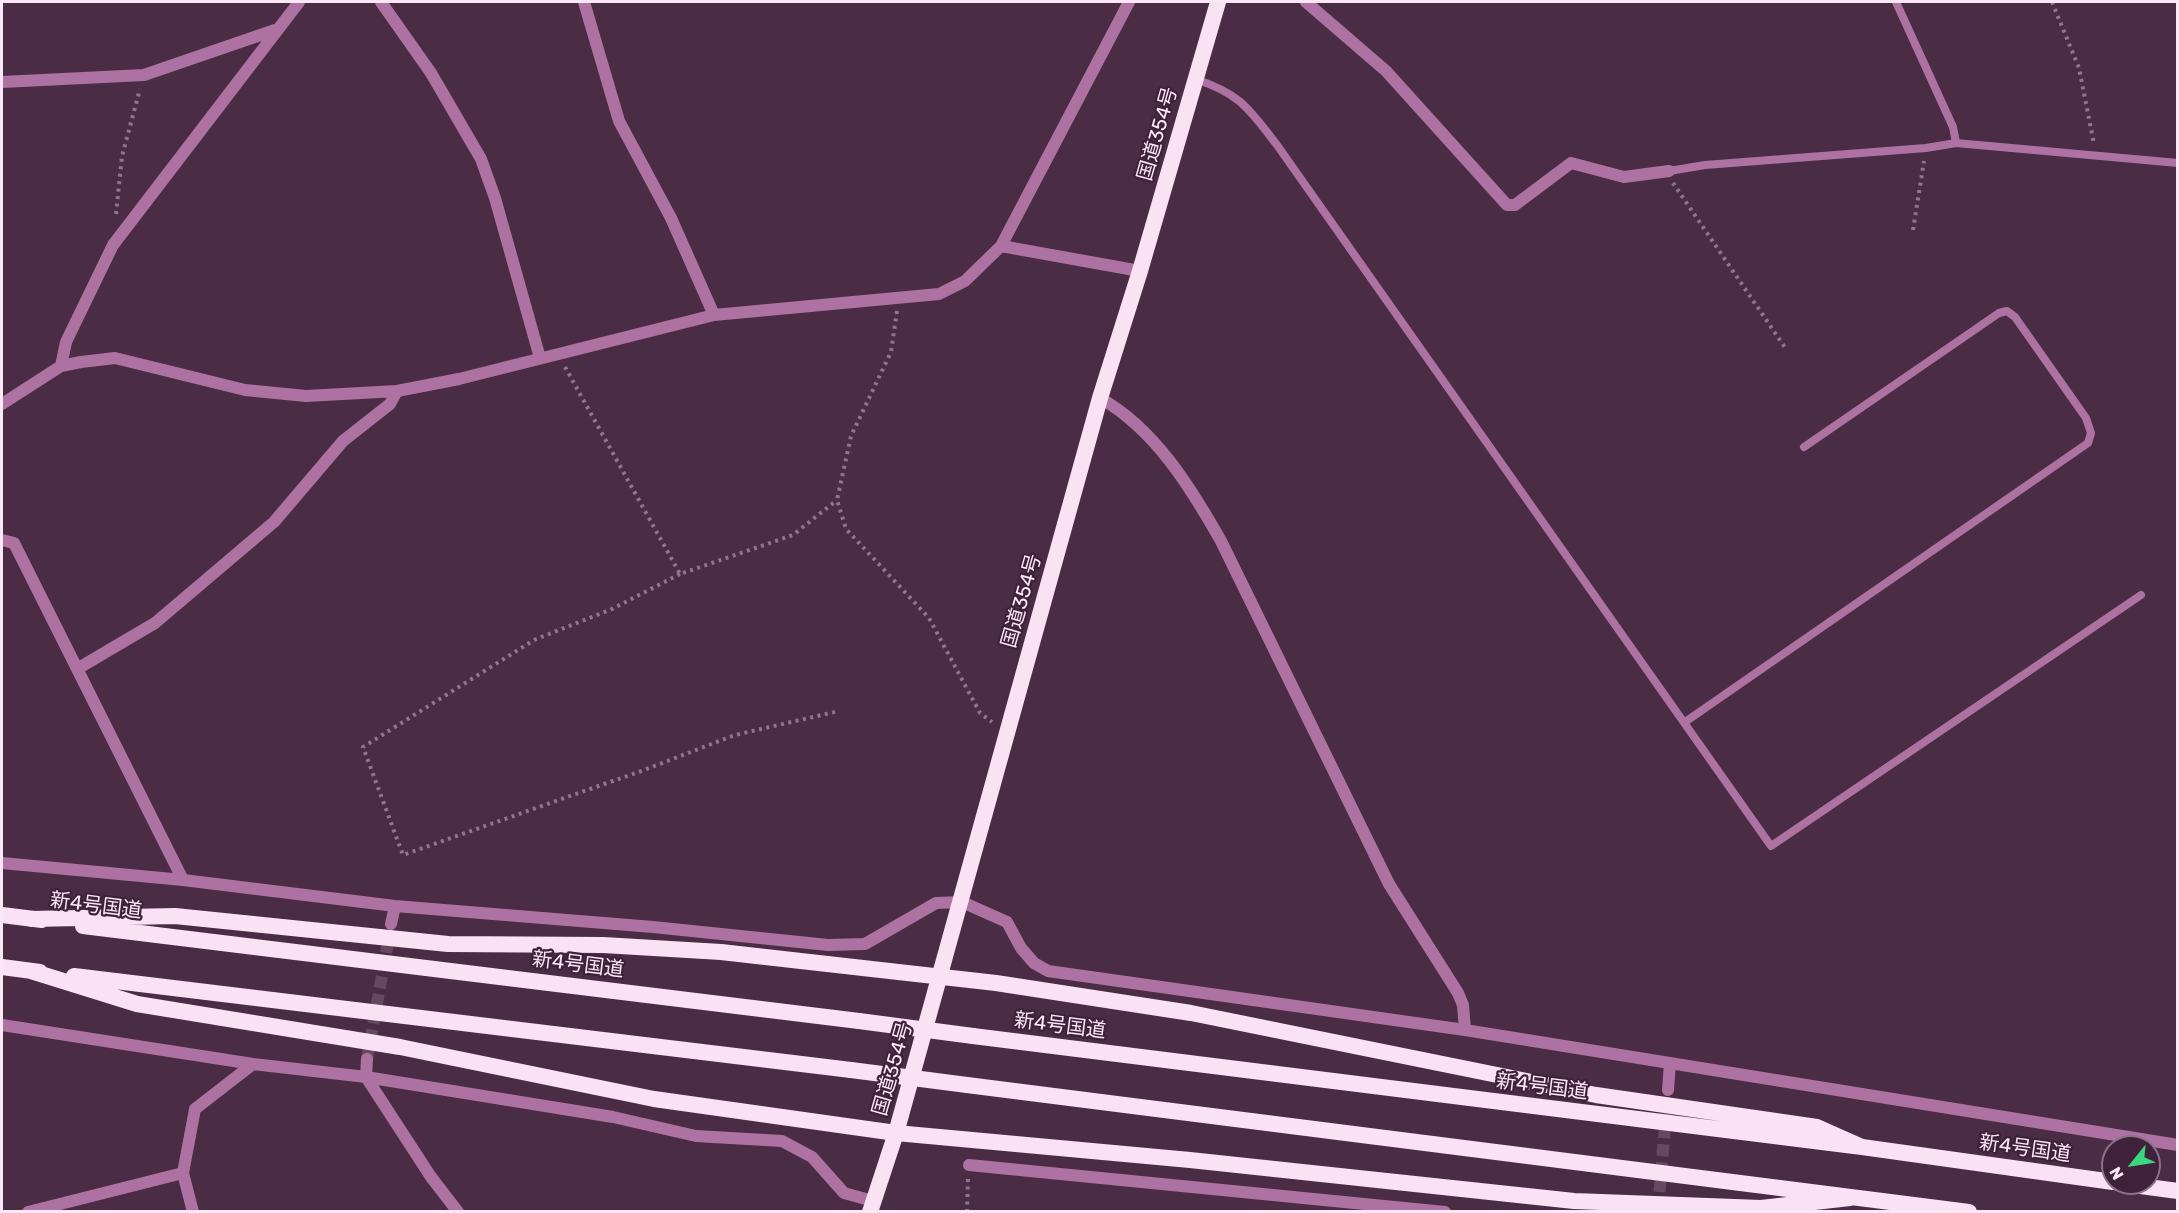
<!DOCTYPE html>
<meta charset="utf-8">
<style>
body{margin:0}
#map{position:relative;width:2179px;height:1213px;overflow:hidden;background:#4b2c45;font-family:Rubik,sans-serif}
canvas{display:block}
.frame{position:absolute;inset:0;border:3px solid #fce7f7;pointer-events:none}
.north{position:absolute;left:2101px;top:1135px;width:60px;height:60px;box-sizing:border-box;background:#40213a;border:2px solid #8b7086;border-radius:50%;rotate:240deg;font-size:16px;font-weight:700;line-height:24px;text-align:center;color:#fce7f7}
.north::after{content:'';display:block;margin:auto;width:21px;height:27px;background:#38d880;clip-path:polygon(50% 0,100% 100%,50% 72%,0 100%)}
</style>
<div id="map">
<canvas width="2179" height="1213"></canvas>
<div class="frame"></div>
<div class="north">N</div>
</div>
<script>
const context = document.querySelector('canvas').getContext('2d');
context.lineJoin = 'round';
function trace(path, color, width, dash) { context.strokeStyle = color; context.lineWidth = width; context.lineCap = dash ? 'butt' : 'round'; context.setLineDash(dash || []); context.stroke(path); }
function write(font, color, halo, rows, align = 'center') {
  context.font = font + ' Rubik,"Noto Sans JP",sans-serif'; context.lineWidth = 4.5; context.setLineDash([]); context.textBaseline = 'middle'; context.strokeStyle = halo; context.fillStyle = color; for (const [text, x, y, turn = 0] of rows) {
    context.save(); context.translate(x, y); context.rotate((+turn || 0) * Math.PI / 180); context.textAlign = isNaN(turn) ? turn : align; if (halo) context.strokeText(text, 0, 0); context.fillText(text, 0, 0); context.restore();
  }
}
trace(new Path2D(`
 M367,1059L390,931
 M1658,1210L1666,1114`), '#664860', 12, [12, 6]);
trace(new Path2D(`
 M2052,2L2079,68L2094,144
 M1673,183L1786,349
 M116,214L122,156L140,89
 M1913,230L1924,161
 M897,311L891,352L851,436L837,500L846,529L929,618L980,713L992,722
 M565,367L680,574L793,535L837,500
 M680,574L612,609L534,640L363,747L403,855L644,770L735,735L839,711
 M967,1212L968,1178`), '#90758b', 4, [3, 4.5]);
trace(new Path2D(`
 M1896,2L1953,127L1956,143
 M1195,79C1241,94 1249,109 1277,145L1771,846L2141,595
 M1669,171L1705,165L1926,148L1956,143L2178,163
 M1685,722L2088,443L2091,433L2086,418L2015,317L2007,311L1999,313L1804,447`), '#ae72a2', 8);
trace(new Path2D(`
 M381,2L431,73L481,159L495,198L540,358
 M584,2L619,121L671,218L714,315
 M1306,2L1386,71L1507,205H1515L1571,163L1624,177L1669,171
 M2,82L144,75L275,30
 M1001,246L1140,271
 M61,366L66,342L113,245L299,2
 M1100,398C1155,429 1191,488 1221,541L1389,884L1458,993L1463,1005L1465,1030
 M2,404L61,366L81,362L115,358L245,390L306,396L397,391L459,379L714,315L939,294L965,281L1001,246L1129,2
 M2,540L14,543L183,880
 M77,669L155,623L274,522L343,441L390,404L397,391
 M2,863L183,880L395,906L653,927L828,945L865,944L936,903L962,902L1007,922L1021,948L1034,963L1048,971L1465,1030L2178,1145
 M391,924L395,906
 M2,1025L253,1064L366,1077L613,1117L696,1136L782,1141L812,1157L844,1193L873,1201
 M367,1059L366,1077L431,1177L458,1212
 M1668,1090L1670,1063
 M969,1165L1445,1212
 M28,1212L183,1173
 M193,1212L183,1173L195,1109L253,1064`), '#ae72a2', 12);
trace(new Path2D(`
 M2,915L42,920
 M31,919L175,916L448,944L603,945L721,952L996,983L1191,1013L1596,1095L1817,1127L1862,1147
 M83,926L859,1021
 M2,967L40,972
 M31,971L137,1004L400,1047L654,1099L896,1133L1190,1160L1574,1201L1761,1208L1850,1198
 M74,976L851,1070
 M973,1036L1862,1147L2113,1182
 M967,1085L1969,1212
 M2118,1183L2178,1191
 M870,1212L896,1133L1100,398L1140,271L1218,2`), '#fae1f4', 16);
trace(new Path2D(`
 M859,1021L973,1036
 M851,1070L967,1085`), '#fae1f4', 16);
write('20px', '#fce7f7', '#40213a', [
 ["国道354号",1158,134,-74],
 ["国道354号",1022,601,-74],
 ["新4号国道",96,906,7],
 ["新4号国道",578,965,7],
 ["新4号国道",1060,1026,7],
 ["国道354号",893,1069,-74],
 ["新4号国道",1542,1087,7],
 ["新4号国道",2025,1149,8]
]);
</script>
